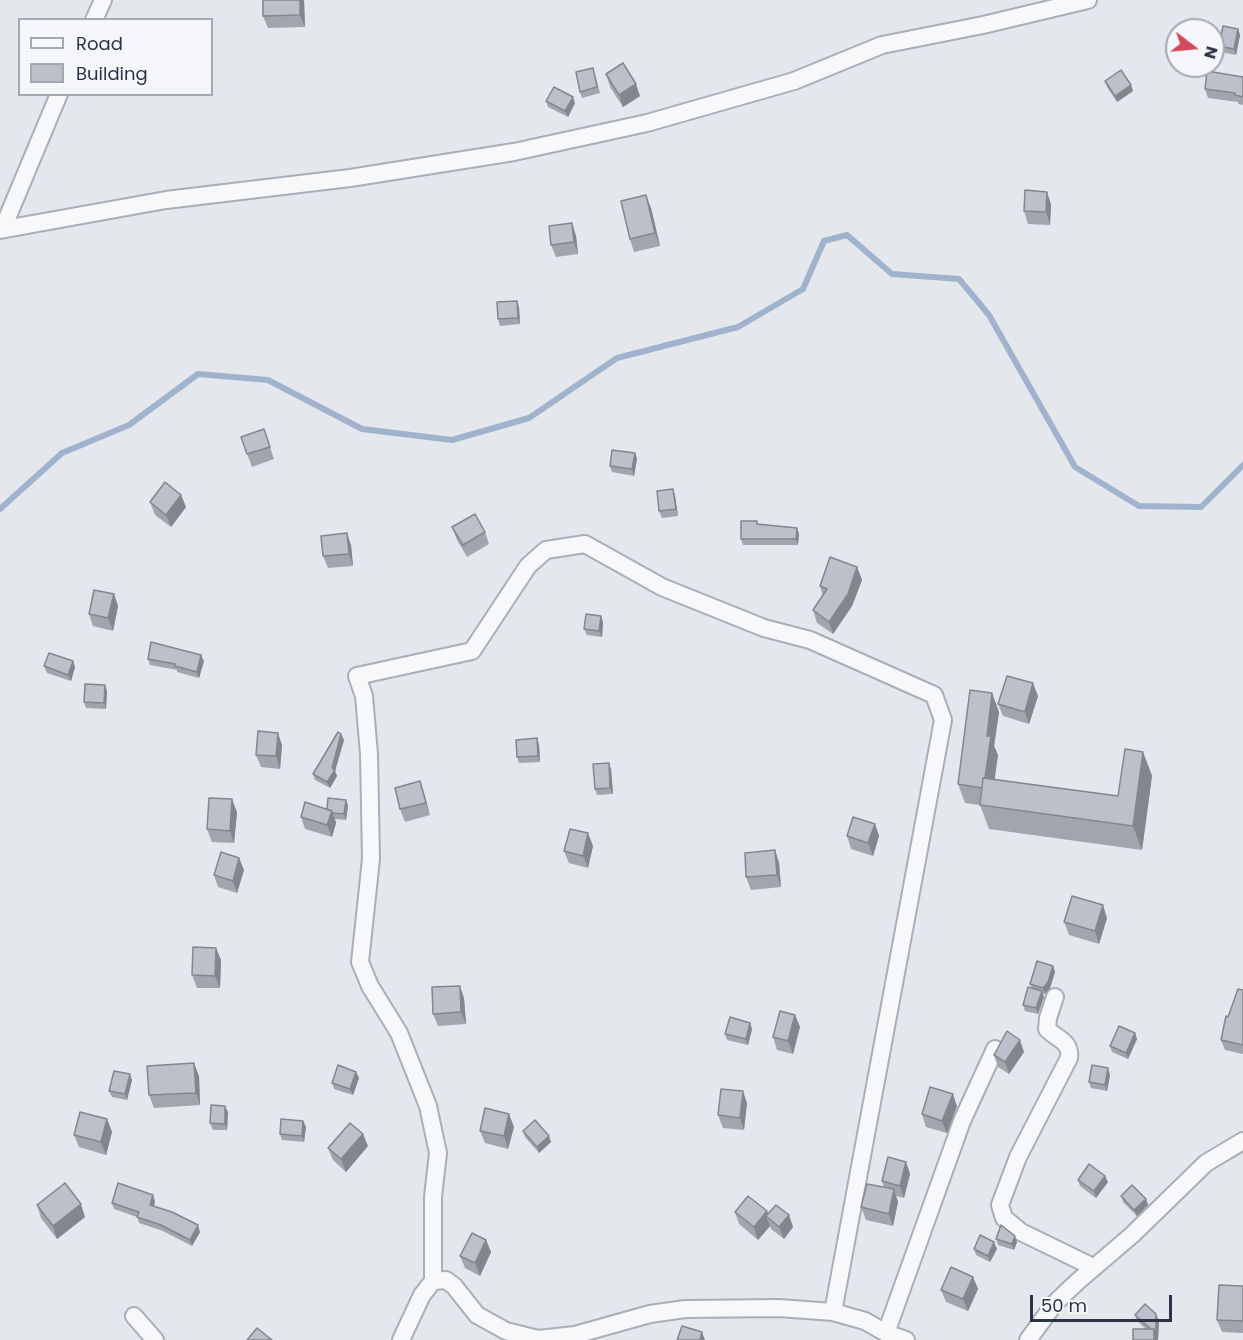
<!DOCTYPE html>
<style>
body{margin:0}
#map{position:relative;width:1243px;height:1340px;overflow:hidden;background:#e4e7ec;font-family:Poppins,sans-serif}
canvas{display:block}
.legend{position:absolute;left:18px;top:18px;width:195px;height:78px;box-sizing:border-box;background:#f4f6f9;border:2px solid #a4a8b1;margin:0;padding:8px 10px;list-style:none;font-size:18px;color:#2b3445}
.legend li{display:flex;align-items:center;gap:12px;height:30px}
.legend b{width:30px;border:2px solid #a4a8b1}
.north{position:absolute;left:1165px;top:18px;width:60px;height:60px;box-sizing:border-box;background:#f4f6f9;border:2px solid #a4a8b1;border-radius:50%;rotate:106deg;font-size:16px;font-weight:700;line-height:24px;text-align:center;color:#2b3445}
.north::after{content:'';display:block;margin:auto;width:21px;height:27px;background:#d1495b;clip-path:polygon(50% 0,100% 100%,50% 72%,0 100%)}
.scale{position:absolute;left:1030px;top:1295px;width:142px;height:27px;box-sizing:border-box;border:3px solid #2b3445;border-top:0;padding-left:8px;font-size:18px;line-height:21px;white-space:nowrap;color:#2b3445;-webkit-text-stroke:4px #f4f6f9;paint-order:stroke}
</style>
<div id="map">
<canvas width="1243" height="1340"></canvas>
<ul class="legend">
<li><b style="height:8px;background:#f7f8fa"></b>Road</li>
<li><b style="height:16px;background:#bbc0ca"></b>Building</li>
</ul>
<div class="north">N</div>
<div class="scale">50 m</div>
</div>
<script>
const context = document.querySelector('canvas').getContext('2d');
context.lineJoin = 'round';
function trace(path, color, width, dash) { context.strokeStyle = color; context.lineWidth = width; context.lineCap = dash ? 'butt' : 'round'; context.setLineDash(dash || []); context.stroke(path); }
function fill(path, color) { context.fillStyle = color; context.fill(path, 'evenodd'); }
trace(new Path2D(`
 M0,509L62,453L129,425L198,374L268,380L362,429L452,440L529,418L617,358L738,327L803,289L824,241L847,235L892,274L959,279L989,315L1075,467L1139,506L1201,507L1243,465`), '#9fb4cc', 6);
const minor = new Path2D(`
 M94,20L103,0
 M3,228L59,94
 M0,230L166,200L350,178L514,152L647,123L794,81L882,45L983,25L1088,0
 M1055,997L1048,1018L1047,1029C1058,1040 1071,1041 1069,1058L1018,1157L1000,1205L1004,1218L1021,1232L1093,1267
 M433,1281L446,1280L454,1286L477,1315L506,1331L538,1339L575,1335L650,1314L685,1309L779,1308L833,1312L865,1321L886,1333L906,1340
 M134,1316L155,1340
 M886,1333L962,1121L995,1049
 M401,1340L422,1295L433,1281V1197L438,1153L428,1106L399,1033L370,986L360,962L371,859L369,754L364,696L357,676L472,651L528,566L546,550L585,544L662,587L764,628L810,640L934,695L943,720L833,1312
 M1028,1340L1055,1303L1077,1282L1132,1235L1206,1163L1243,1141`);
trace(minor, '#a9aeb7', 20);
trace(minor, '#f7f8fa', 16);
fill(new Path2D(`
 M263,0H304L305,27L268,28L263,16Z
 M1238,29L1240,35L1236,55L1221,52L1219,46Z
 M595,74L600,93L582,98L580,92Z
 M606,74L640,96L623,107L610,87Z
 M1243,77V105L1238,104V102L1208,98L1205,89Z
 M1105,81L1131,85L1133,91L1117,102L1107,87Z
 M546,101L575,103L568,117L548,107Z
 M1051,204L1050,225L1028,224L1024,211Z
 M651,208L660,246L634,252L630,239Z
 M572,223L576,236L578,254L556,257L551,245Z
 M517,301L519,307L520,324L500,326L498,319Z
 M264,429L274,459L252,467L241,437Z
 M635,453L637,459L634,476L612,472L610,466Z
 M673,489L675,496L678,516L662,518L659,511Z
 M181,495L186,507L171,527L155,515L150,502Z
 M759,524L797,528L799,534L798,545H743L741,539Z
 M452,527L485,532L489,544L467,557L457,540Z
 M351,545L353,566L328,568L323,556Z
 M857,567L862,580L852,606L833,634L817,623L813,610L823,596L820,586Z
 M114,594L118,606L113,631L93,626L89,614Z
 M603,622L602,637L587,635L584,629Z
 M148,659L204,661L199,678L177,672V670L150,665Z
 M73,661L75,667L71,681L47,673L44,666Z
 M107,691L106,709L86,708L84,702Z
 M992,693L999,712L994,746L998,755L994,779L1118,796L1143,752L1152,776L1142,850L989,829L980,805L965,803L958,784Z
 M1038,696L1029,724L1003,716L998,704Z
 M341,734L344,740L335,771L337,776L330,788L315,780L313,774Z
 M539,744L540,762L519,763L517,757Z
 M282,745L280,769L261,767L256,755Z
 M611,769L613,794L597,795L595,789Z
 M424,793L430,815L405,822L400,809Z
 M346,800L348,806L346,820L335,819L336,823L332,837L305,829L301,817L327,809Z
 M237,812L234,843L212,842L207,829Z
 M875,824L879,836L873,856L851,849L847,836Z
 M593,846L588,868L569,863L564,851Z
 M775,850L779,863L781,887L751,890L746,877Z
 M239,858L244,870L237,893L218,887L214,875Z
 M1107,918L1099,944L1069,935L1064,922Z
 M216,948L221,960L220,988H197L192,975Z
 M1053,966L1055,972L1050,988L1045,994L1043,993L1044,997L1038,1014L1025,1011L1023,1005L1032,988L1030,984Z
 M1243,990V1054L1225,1050L1221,1040L1228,1017Z
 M464,998L466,1024L438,1026L433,1014Z
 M795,1015L800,1027L793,1054L777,1050L773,1037Z
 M750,1023L752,1029L748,1045L727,1040L725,1034Z
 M1135,1033L1137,1039L1128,1059L1112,1052L1110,1046Z
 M1024,1052L1009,1074L998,1067L994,1055Z
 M356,1072L359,1078L353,1095L334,1089L332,1083Z
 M1110,1075L1107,1091L1091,1088L1089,1082Z
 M199,1076L200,1105L154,1108L149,1095Z
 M132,1080L127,1100L112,1097L109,1091Z
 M747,1103L744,1130L723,1128L718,1115Z
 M957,1106L947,1133L926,1127L922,1114Z
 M228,1112L227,1130H213L210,1123Z
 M107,1119L112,1132L106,1155L79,1147L74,1135Z
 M303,1121L306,1127L304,1142L282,1140L280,1134Z
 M514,1127L508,1149L485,1143L480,1131Z
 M523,1131L549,1136L551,1142L539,1153L525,1137Z
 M368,1146L346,1172L333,1160L328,1148Z
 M906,1162L910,1174L904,1198L896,1196L898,1202L893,1226L866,1220L861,1207L884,1187L882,1181Z
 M1078,1180L1108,1182L1096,1198L1080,1186Z
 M1121,1196L1146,1199L1148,1205L1137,1216L1123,1202Z
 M155,1201L154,1206L200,1232L192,1246L163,1231L139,1223L137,1217L114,1209L112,1203Z
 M37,1205L85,1217L57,1239L41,1218Z
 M767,1211L768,1214L789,1215L793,1227L784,1239L771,1229L770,1226L758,1240L739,1224L735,1212Z
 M996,1239L1017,1242L1014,1250L998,1245Z
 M486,1240L491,1252L480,1276L465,1268L460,1256Z
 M974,1249H997L990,1262L976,1255Z
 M973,1277L978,1289L968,1311L946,1302L941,1290Z
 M1243,1286V1333L1222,1332L1217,1320Z
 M1135,1315L1159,1321L1158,1340H1133L1146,1329L1137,1321Z`), '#a1a5ae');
fill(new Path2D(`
 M300,0H304L305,27L300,15Z
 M1238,29L1240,35L1236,55L1234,49Z
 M636,84L640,96L623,107L619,95Z
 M1131,85L1133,91L1117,102L1115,96Z
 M573,97L575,103L568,117L565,111Z
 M1047,192L1051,204L1050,225L1046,212Z
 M646,195L651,208L660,246L655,233Z
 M572,223L576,236L578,254L574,242Z
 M517,301L519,307L520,324L518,318Z
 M635,453L637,459L634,476L632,469Z
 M673,489L675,496L678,516L676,509Z
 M181,495L186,507L171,527L166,515Z
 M797,528L799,534L798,545L796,539Z
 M347,533L351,545L353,566L349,554Z
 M857,567L862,580L852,606L833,634L829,622Z
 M114,594L118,606L113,631L108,618Z
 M601,616L603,622L602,637L599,631Z
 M201,655L204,661L199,678L197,672Z
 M73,661L75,667L71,681L68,675Z
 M1033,683L1038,696L1029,724L1025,712Z
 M105,685L107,691L106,709L104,703Z
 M992,693L999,712L994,746L998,755L991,806L984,788L987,736Z
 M278,733L282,745L280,769L276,756Z
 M341,734L344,740L335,771L337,776L330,788L327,782L332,768Z
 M537,738L539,744L540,762L538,756Z
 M1143,752L1152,776L1142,850L1133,826Z
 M609,763L611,769L613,794L610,788Z
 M420,781L424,793L430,815L426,803Z
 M232,799L237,812L234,843L230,831Z
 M346,800L348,806L346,820L344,814Z
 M332,811L336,823L332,837L327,825Z
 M875,824L879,836L873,856L868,843Z
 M588,833L593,846L588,868L583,856Z
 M775,850L779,863L781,887L777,875Z
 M239,858L244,870L237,893L233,881Z
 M1103,905L1107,918L1099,944L1095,931Z
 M216,948L221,960L220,988L215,976Z
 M1053,966L1055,972L1050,988L1045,994L1043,988Z
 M460,986L464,998L466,1024L461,1012Z
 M1042,991L1044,997L1038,1014L1036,1008Z
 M795,1015L800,1027L793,1054L788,1041Z
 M750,1023L752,1029L748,1045L746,1039Z
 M1135,1033L1137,1039L1128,1059L1126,1053Z
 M1020,1040L1024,1052L1009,1074L1005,1062Z
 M194,1063L199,1076L200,1105L196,1093Z
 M1108,1068L1110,1075L1107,1091L1105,1085Z
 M356,1072L359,1078L353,1095L350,1089Z
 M130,1074L132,1080L127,1100L125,1094Z
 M743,1091L747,1103L744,1130L740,1118Z
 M953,1094L957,1106L947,1133L942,1121Z
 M225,1106L228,1112L227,1130L225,1124Z
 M509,1114L514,1127L508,1149L504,1136Z
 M107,1119L112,1132L106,1155L101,1142Z
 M303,1121L306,1127L304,1142L302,1136Z
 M363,1134L368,1146L346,1172L341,1159Z
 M549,1136L551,1142L539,1153L537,1147Z
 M906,1162L910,1174L904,1198L900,1186Z
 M1105,1176L1108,1182L1096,1198L1094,1191Z
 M894,1189L898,1202L893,1226L889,1214Z
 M153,1195L155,1201L153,1211L150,1205Z
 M1146,1199L1148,1205L1137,1216L1134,1210Z
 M81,1204L85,1217L57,1239L53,1226Z
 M767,1211L770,1219L766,1216L770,1226L758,1240L754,1227Z
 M789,1215L793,1227L784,1239L779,1227Z
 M198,1225L200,1232L192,1246L190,1240Z
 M1015,1236L1017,1242L1014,1250L1012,1244Z
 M486,1240L491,1252L480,1276L475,1263Z
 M994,1242L997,1249L990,1262L988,1256Z
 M973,1277L978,1289L968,1311L963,1299Z
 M1156,1314L1159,1321L1158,1340L1156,1334Z
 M1154,1329L1158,1340H1154Z
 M702,1332L705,1340H700Z`), '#83868d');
const building = new Path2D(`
 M263,0H300V15L263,16Z
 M1223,26L1238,29L1234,49L1219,46Z
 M623,63L636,84L619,95L606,74Z
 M593,68L597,87L580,92L576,72Z
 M1121,70L1131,85L1115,96L1105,81Z
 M1207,71L1243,77V97L1235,95V93L1205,89Z
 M554,87L573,97L565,111L546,101Z
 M1025,190L1047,192L1046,212L1024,211Z
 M646,195L655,233L630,239L621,201Z
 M572,223L574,242L551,245L549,226Z
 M517,301L518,318L498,319L497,302Z
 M264,429L270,447L247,454L241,437Z
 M612,450L635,453L632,469L610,466Z
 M165,482L181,495L166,515L150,502Z
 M673,489L676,509L659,511L657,491Z
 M475,514L485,532L463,545L452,527Z
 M741,521H757V524L797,528L796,539H741Z
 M347,533L349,554L323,556L321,536Z
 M830,557L857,567L848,594L829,622L813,610L827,589L820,586Z
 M94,590L114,594L108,618L89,614Z
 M586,614L601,616L599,631L584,629Z
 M151,642L201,655L197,672L175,666V664L148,659Z
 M49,653L73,661L68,675L44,666Z
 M1007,676L1033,683L1025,712L998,704Z
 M85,684L105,685L104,703L84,702Z
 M970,690L992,693L987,736H991L985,778H983L982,788L958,784Z
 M258,731L278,733L276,756L256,755Z
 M338,732L341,734L332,768L335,770L327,782L313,774Z
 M537,738L538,756L517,757L516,740Z
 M1125,749L1143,752L1133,826L980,805L983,778L1118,796Z
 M609,763L610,788L595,789L593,764Z
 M420,781L426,803L400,809L395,788Z
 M209,798L232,799L230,831L207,829Z
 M328,798L346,800L344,814L332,813V811L327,809Z
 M305,802L332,811L327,825L301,817Z
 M853,817L875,824L868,843L847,836Z
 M570,829L588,833L583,856L564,851Z
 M775,850L777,875L746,877L745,853Z
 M221,852L239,858L233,881L214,875Z
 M1072,896L1103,905L1095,931L1064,922Z
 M193,947L216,948L215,976L192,975Z
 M1037,961L1053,966L1048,982L1043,988L1030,984Z
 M460,986L461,1012L433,1014L432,987Z
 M1028,987L1042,991L1036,1008L1023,1005Z
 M1238,989L1243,990V1045L1221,1040L1226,1016L1228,1017Z
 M780,1011L795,1015L788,1041L773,1037Z
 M730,1017L750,1023L746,1039L725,1034Z
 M1119,1026L1135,1033L1126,1053L1110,1046Z
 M1007,1031L1020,1040L1005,1062L994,1055Z
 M194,1063L196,1093L149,1095L147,1066Z
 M338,1065L356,1072L350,1089L332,1083Z
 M1092,1065L1108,1068L1105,1085L1089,1082Z
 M114,1071L130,1074L125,1094L109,1091Z
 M930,1087L953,1094L942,1121L922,1114Z
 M721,1089L743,1091L740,1118L718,1115Z
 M211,1105L225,1106V1124L210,1123Z
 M485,1108L509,1114L504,1136L480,1131Z
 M80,1112L107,1119L101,1142L74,1135Z
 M281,1119L303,1121L302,1136L280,1134Z
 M535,1120L549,1136L537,1147L523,1131Z
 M350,1123L363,1134L341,1159L328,1148Z
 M888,1157L906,1162L900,1186L882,1181Z
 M1089,1164L1105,1176L1094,1191L1078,1180Z
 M65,1183L81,1204L53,1226L37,1205Z
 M118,1183L153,1195L150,1205L172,1212L198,1225L190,1240L161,1225L137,1217L139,1212L112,1203Z
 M867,1184L894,1189L889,1214L861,1207Z
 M1132,1185L1146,1199L1134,1210L1121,1196Z
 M748,1196L767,1211L754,1227L735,1212Z
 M776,1205L789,1215L779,1227L766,1216Z
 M1001,1225L1015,1236L1012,1244L996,1239Z
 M472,1233L486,1240L475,1263L460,1256Z
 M980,1235L994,1242L988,1256L974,1249Z
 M951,1267L973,1277L963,1299L941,1290Z
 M1219,1285L1243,1286V1321L1217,1320Z
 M1145,1304L1156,1314V1334L1154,1329H1151L1135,1315Z
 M682,1326L702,1332L700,1340H677Z
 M257,1328L272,1340H247Z
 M1133,1329H1154V1340H1133Z`);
fill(building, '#bbc0ca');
trace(building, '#83868d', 1.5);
</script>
